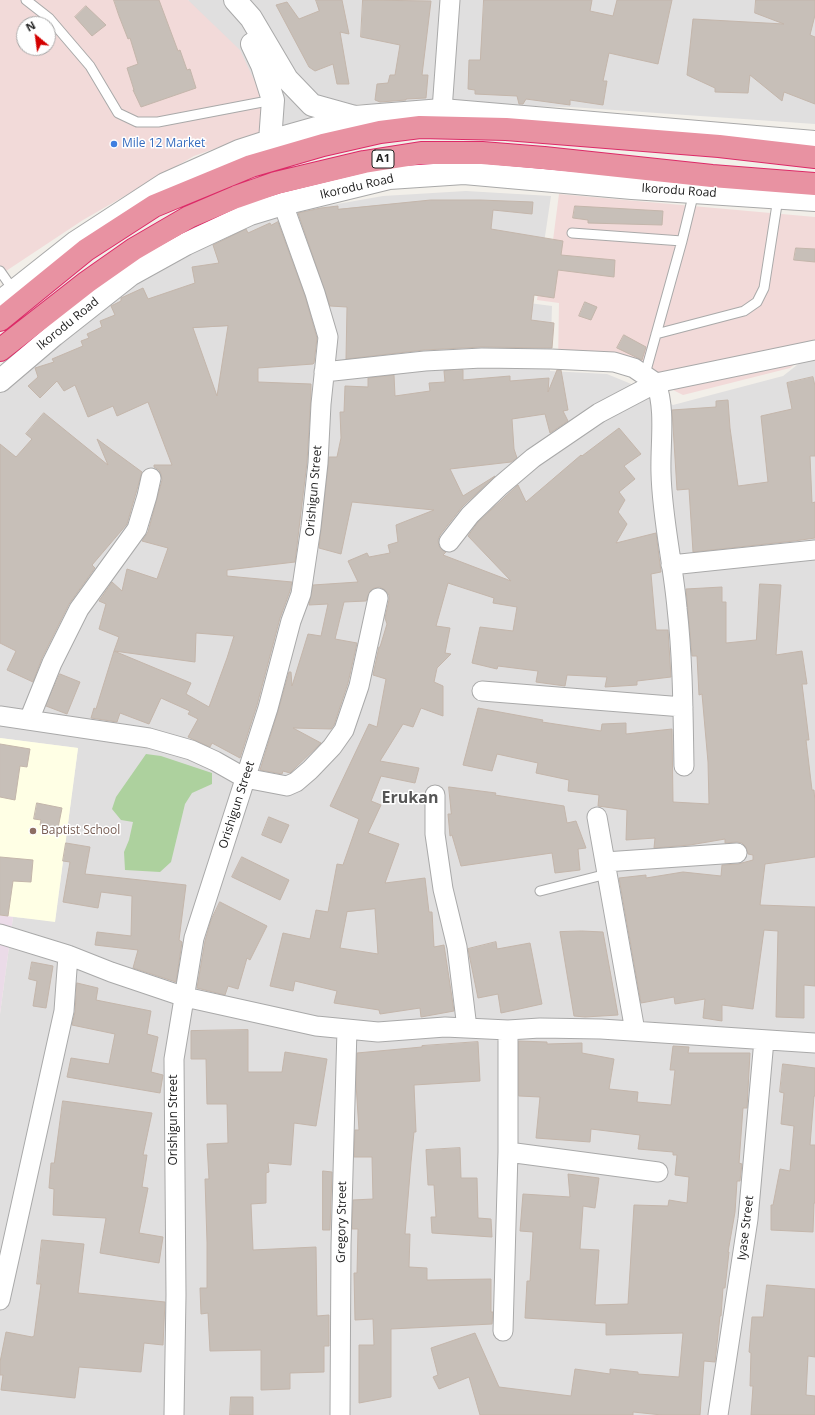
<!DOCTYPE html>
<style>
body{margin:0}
#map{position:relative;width:815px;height:1415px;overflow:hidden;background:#f2efe9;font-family:"Open Sans",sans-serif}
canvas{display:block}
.north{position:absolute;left:16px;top:16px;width:40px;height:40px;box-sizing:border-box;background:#fff;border:1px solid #a7a7a7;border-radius:50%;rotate:331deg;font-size:11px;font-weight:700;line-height:16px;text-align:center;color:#222}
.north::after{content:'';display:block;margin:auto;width:14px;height:18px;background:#d40000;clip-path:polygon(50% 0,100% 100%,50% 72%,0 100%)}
</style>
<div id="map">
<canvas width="815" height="1415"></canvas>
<div class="north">N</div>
</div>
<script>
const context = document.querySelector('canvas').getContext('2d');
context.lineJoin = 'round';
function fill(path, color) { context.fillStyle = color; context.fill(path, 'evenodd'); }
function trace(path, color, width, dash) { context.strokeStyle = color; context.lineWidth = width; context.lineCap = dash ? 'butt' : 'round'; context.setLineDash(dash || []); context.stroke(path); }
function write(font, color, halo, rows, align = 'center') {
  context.font = font + ' "Open Sans",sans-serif'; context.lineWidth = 3; context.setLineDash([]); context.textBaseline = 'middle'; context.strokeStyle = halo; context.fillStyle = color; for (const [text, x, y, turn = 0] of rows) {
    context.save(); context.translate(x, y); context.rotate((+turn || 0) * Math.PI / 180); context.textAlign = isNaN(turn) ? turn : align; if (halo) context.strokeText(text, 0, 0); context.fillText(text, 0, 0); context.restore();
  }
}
fill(new Path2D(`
 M188,0H815V124L571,107L359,104L262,132Z
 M466,191L551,196L544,243L529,303L552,306L550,371L607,374L641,388L673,405L783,376L815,351V1415H0V1014L13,917L55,921L78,748L0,738V393L49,350L126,289L244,225L286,213L383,196Z`), '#e0dfdf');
fill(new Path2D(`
 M0,0H188L240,50L264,101L262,132L194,156L83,220L0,275ZM24,24H48V48H24Z
 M559,194L815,217V347L790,368L683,395L641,374L558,365L559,303L537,300L546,241L553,240Z`), '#f2dad9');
fill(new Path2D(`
 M0,915L13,917L0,1014Z`), '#ebdbe8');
fill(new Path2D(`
 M0,738L78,748L55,922L0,915Z`), '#ffffe5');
fill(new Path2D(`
 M146,754L161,756L212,773V784L192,793L185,804L171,862L160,872L125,870L124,852L129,840L133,822L121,820L112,809L116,797Z`), '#add19e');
const building = new Path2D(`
 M114,0H159L178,51L180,50L187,70L190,69L196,88L141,107L133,90H134L127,68L138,64L130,38L128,39L119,16Z
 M316,0H342L349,34L340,32L349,84H337L333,64L315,71L309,67L276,5L287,2L299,19L319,11Z
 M363,0L431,1L422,75H428L426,98L406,99V100L380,102L375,100L377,84L388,83L390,75H395L400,45L361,37Z
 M484,0H592L590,11L613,16L617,0H672L658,64L609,53L603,81H607L603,105L570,100V105L526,99L523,104H519L517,96L475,94V90L468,89L469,60H480Z
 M756,0H815V15L810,35L815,37V104L784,92L782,101L750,75L748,93L715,92V88L687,75L693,19L784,24L755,13Z
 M86,6L106,25L92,36L75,17Z
 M431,200H480L533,202L532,214L493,210L491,229L563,241L561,255L615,260L614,277L558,270L554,298L534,295L531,320L554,323L552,348L481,347L424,350L346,359L347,307L330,306L298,213L321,208L338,206V209Z
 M575,206L663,211L662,225L588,223V220L573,218Z
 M278,222L305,296L317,338L314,363L313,364L258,368V382L311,384V395L307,462L295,562L227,570V576L292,582L290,591L280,618L257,705L240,758L212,743L210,747L188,737L198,719L188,714L190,711L161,698L149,724L120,713L117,722L91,718L94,708L96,709L114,651L191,683L186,694L209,707L227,658L234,636L196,633L195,662L114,651L119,637L99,629L106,604L99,601L112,582L122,591L127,569L157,579L168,548L142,541L148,532L162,480L161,474L159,470L154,467V465H172L148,402L117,416L113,406L88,417L75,385L64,391L57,381L40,398L28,386L38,377L35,368L54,362L52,359L83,346L81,341L89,338L87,334L102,327L100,321L115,315L111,306L121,301V298L143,288L148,299L195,283L192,267L219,263L213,245L246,229L248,233L270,223L271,225ZM228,326L217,396L193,328Z
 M796,248L815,249V262L794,260Z
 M585,302L597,307L591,320L579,316Z
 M624,335L646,347L642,360L617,348Z
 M463,370V380L510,376V381L549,378L548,392L557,370H561L568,410L563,411L568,421L550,433L545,414L512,419L514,449L517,458L511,462L450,469L463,496L495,476L462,507L440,535L438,540L439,546L442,550L446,552L443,555L511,581L468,536L478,522L518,485L526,502L581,455L582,456L619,428L641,454L624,466L635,479L619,492L625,500L618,512L627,524L616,543L656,533L661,572L651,574L656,630H668L671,677L637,681V685L605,687L607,677L567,675L565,686L536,682L538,671L498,666L497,669L472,663L480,627L513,631L517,607L493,603L494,598L448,583L436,626L450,628L445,653L451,654L437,668L434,682L443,686V716L421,708L413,727L403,724L380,761L419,768L415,783L381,776L371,801L381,805L368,833L399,844L385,883L425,878L429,912H432L434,947L444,945L454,1011L421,1017L420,1008L380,1014L379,1010L334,1003L337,991L295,981L293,991L270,986L283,933L310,939L316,910L328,912L337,864L343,865L359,819L330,806L369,724L377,727L386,679L373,675L379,647H380L387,624L385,618L389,600V595L385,590L380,587L374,588L370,591L366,601L344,602L335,639L357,643L348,683L334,725L331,729L293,728L321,743L290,773L283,771L282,774L260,770L278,711L289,672H291L292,686L308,634L321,636L328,604L309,605L313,585L358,582L348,561L367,553L369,557L390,553L388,545L398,542L396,525L434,510L352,502L341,554L319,548L329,457H337L341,438L340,412H344L345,386L368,387V378L394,375L395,396L430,391L429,383L445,382L444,371ZM375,909L378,954L340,948L347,912Z
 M813,377L815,386V456H810L812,503L815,502V538L794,541L693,552L689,489L677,490L672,410L716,407V401L728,400L730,428L738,486L768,482L761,416L792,409L787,383Z
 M44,413L108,465L97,439L142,472L127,524L92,565L95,568L69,604L42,658L33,682L7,670L16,651L0,643V444L16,457L32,439L26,434Z
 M760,584L781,585L776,655L802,651L807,684H802L809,740H806L812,790H814L815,802V857L765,864L760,905L815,907V986L804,985V1018L776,1017L778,931L764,930L753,1009L722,1005V1021L703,1018L705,999L675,1004L674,997L641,1003L619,878L646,875V878L683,872L721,876L722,865L738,864L753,860V855L748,854L746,847L742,843L737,842L725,843V839L690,845L654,848L655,838L626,840L627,810L598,806L599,795L568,791L569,780L536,773L538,763L497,754L492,771L463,765L478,708L543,720L542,722L601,731L602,724L626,723V734L672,729L673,802L709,804L708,762L702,694L699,695L697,656H692L686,589L722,587V602H726V643L756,640Z
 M60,674L80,682L67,714L46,706Z
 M0,744L30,749L27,767L20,766L15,800L0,797Z
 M449,787L496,793L495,795L564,806L567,823L576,821L586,848L578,849L580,870L555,873L552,853L461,866L452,835L450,836L448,814H451Z
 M37,803L62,808L58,828L40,825L41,820L34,819Z
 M269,817L289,825L281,843L262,835Z
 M66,843L90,847L85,874L186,885L179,940L182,942L176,982L133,968L138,950L95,945L97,932L131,936L132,896L101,892L98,908L63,902L70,862L63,861Z
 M0,857L33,860L31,882L13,881L8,916L0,915Z
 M242,857L289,880L280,900L232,877Z
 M220,902L267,926L250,960L247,958L238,989L228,986L225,995L197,988L205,941L211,920Z
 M582,931L603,932L618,1015L585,1017L574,1016L560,932Z
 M496,942L497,949L530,943L542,1004L501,1013L498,994L478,998L468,949Z
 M32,962L53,966L46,1008L33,1006L37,981L29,979Z
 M77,983L98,988L96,1000L151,1011L147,1034L158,1037L151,1072L163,1075L160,1093L67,1077L71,1058L109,1064L115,1034L72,1025L75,1012Z
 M248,1030V1072H282L285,1052L327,1059L316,1126L294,1123L291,1165L268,1163L269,1172L266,1173V1203L251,1204L253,1250L316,1247L317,1316L329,1315V1346H324V1372L290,1373V1389L261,1390V1350L210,1351L208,1313L201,1314L200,1288H207V1242L205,1179H209L207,1144L228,1143L227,1104H207L206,1059H191V1031Z
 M519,1041L547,1042V1044L582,1043V1053L614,1059L609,1089L638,1092L637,1102L671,1105L675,1070H670L673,1046L689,1047L688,1053H750L747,1108H743L739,1163L742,1164L740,1181H737L735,1212L728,1252H729L725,1288H723L721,1316H720L715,1362L704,1361L700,1415H662L633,1412V1415H480L469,1377L439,1389L433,1377L438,1375L431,1348L475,1333L499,1387L571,1396L575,1369L610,1374V1369L638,1372V1374L679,1377L683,1333L606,1335V1323L525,1318L527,1281H530L533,1232L520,1231L523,1194L570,1197L568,1174L599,1178L595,1208L583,1206L580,1249L599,1250L595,1305L628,1304L634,1205L668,1206L669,1200L687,1203L689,1177L675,1175L677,1155H673V1152L638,1149L640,1135L591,1129L590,1142L536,1138L540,1097L519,1096Z
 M478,1042L480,1081L414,1085L416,1132H414L411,1162L405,1234H410L409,1267L427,1268V1280L491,1279V1312H493L492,1324L391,1329V1397L359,1403V1345H374L373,1319L355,1320L354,1273H357L358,1229H352L353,1200L373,1199L372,1157H354L355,1130H359L356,1084L357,1053L422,1047V1046Z
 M783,1064L815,1068V1096H814L810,1145H815V1203H814L813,1232L771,1230V1205H773L780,1169L790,1171L794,1126L781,1124L784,1093L780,1092Z
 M63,1101L152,1113L143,1155H147L142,1187L148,1188L139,1233L163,1237L159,1263L100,1253L106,1218L53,1215L54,1189L49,1188L51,1163H54Z
 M460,1148L461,1178H477L478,1218L491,1219L492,1237L432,1233L431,1217H436L434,1185H428L426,1150Z
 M323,1171L332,1172L330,1230H323Z
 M42,1240L84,1244L78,1293L165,1302L163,1345L144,1343L141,1372L79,1367L75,1398L1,1390L3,1375H0V1362L6,1332L32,1337L34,1336L41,1284H37Z
 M767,1285L815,1289V1357L808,1356L806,1395L815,1396V1415H751L753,1386H750L751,1353L749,1352L752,1317H763Z
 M231,1397H253V1415H230Z`);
fill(building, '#c7bfb8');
trace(building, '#c4b6ab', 1);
const service = new Path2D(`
 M26,0L49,18L90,66L118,113L137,122H158L273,100
 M572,233L682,241
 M0,271L14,291
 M656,334L744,311L757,302L764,288L778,198
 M645,374L682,241L694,192
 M540,891L607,874`);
const minor = new Path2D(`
 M442,110L450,0
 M324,372L425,361L482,358L551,359L614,362L634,368L656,383L599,413L533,458L500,486L470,515L449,542
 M671,565L815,550
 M482,691L683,707
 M0,716L149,738L191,750L215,761L245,778L287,786L296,782L310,770L332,747L344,730L359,686L378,598
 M29,720L52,663L79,609L137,529L147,496L151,478
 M684,766C683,713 683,661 677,608C673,563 662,518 661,473C660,444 666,410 656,383L815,350
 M435,795V834L443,889L457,947L467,1028
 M597,817L635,1031
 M605,862L737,853
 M0,934L68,955L111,972L185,997L316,1026L378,1032L445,1027L508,1030L540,1028L601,1029L815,1043
 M508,1152L658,1172
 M0,1300L64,1011L68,955
 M503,1331L508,1152V1030
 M174,1415L176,1295L174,1059L194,938L268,708L291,621L301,594L311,527L318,463L321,404L328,337L315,293L283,204
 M340,1415L341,1245L347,1029
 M718,1415L748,1219L764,1040`);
const tertiary = new Path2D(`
 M235,0L251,18L287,79L312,105L355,117
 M252,44L262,65L273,100L270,141
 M0,302L76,242L165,184L239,151L270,141L355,117L442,110L815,142
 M0,381L54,335L130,275L186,244L250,214L283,204L389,178L464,173L632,188L815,200`);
const motorway = new Path2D(`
 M0,320L86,250L154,206L251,166L323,145L380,132L420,127L506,129L719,146L815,157
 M0,350L87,282L134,249L189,217L236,197L276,183L364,162L421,153H482L544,158L712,176L815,184`);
trace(service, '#a9a9a9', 11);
trace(minor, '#a9a9a9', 21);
trace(tertiary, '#a9a9a9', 24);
trace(motorway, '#dc2a67', 24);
trace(service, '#fff', 9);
trace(minor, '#fff', 19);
trace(tertiary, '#fff', 22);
trace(motorway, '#e892a2', 22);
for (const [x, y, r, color] of [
 [114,144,4,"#3f7fe0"],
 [33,831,4,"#8d6e63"]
]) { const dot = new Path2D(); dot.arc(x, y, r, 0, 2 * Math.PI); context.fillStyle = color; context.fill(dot); trace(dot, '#fff', 1.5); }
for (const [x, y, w] of [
 [383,159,22]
]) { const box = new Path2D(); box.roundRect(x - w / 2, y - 9, w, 18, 3); context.fillStyle = '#fff'; context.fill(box); trace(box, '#222', 1); }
write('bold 11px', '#222', null, [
 ["A1",383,159]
]);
write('12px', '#366cbe', '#fff', [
 ["Mile 12 Market",122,144]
], 'left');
write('12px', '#222', '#fff', [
 ["Ikorodu Road",357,187,-13],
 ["Ikorodu Road",679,191,4],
 ["Ikorodu Road",68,324,-39],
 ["Orishigun Street",314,491,-85],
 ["Orishigun Street",237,805,-72],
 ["Orishigun Street",174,1120,-90],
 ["Gregory Street",342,1222,-89],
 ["Iyase Street",746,1228,-83]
]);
write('12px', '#785e54', '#fff', [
 ["Baptist School",41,831]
], 'left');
write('bold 16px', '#555', '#fff', [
 ["Erukan",410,798]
]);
</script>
